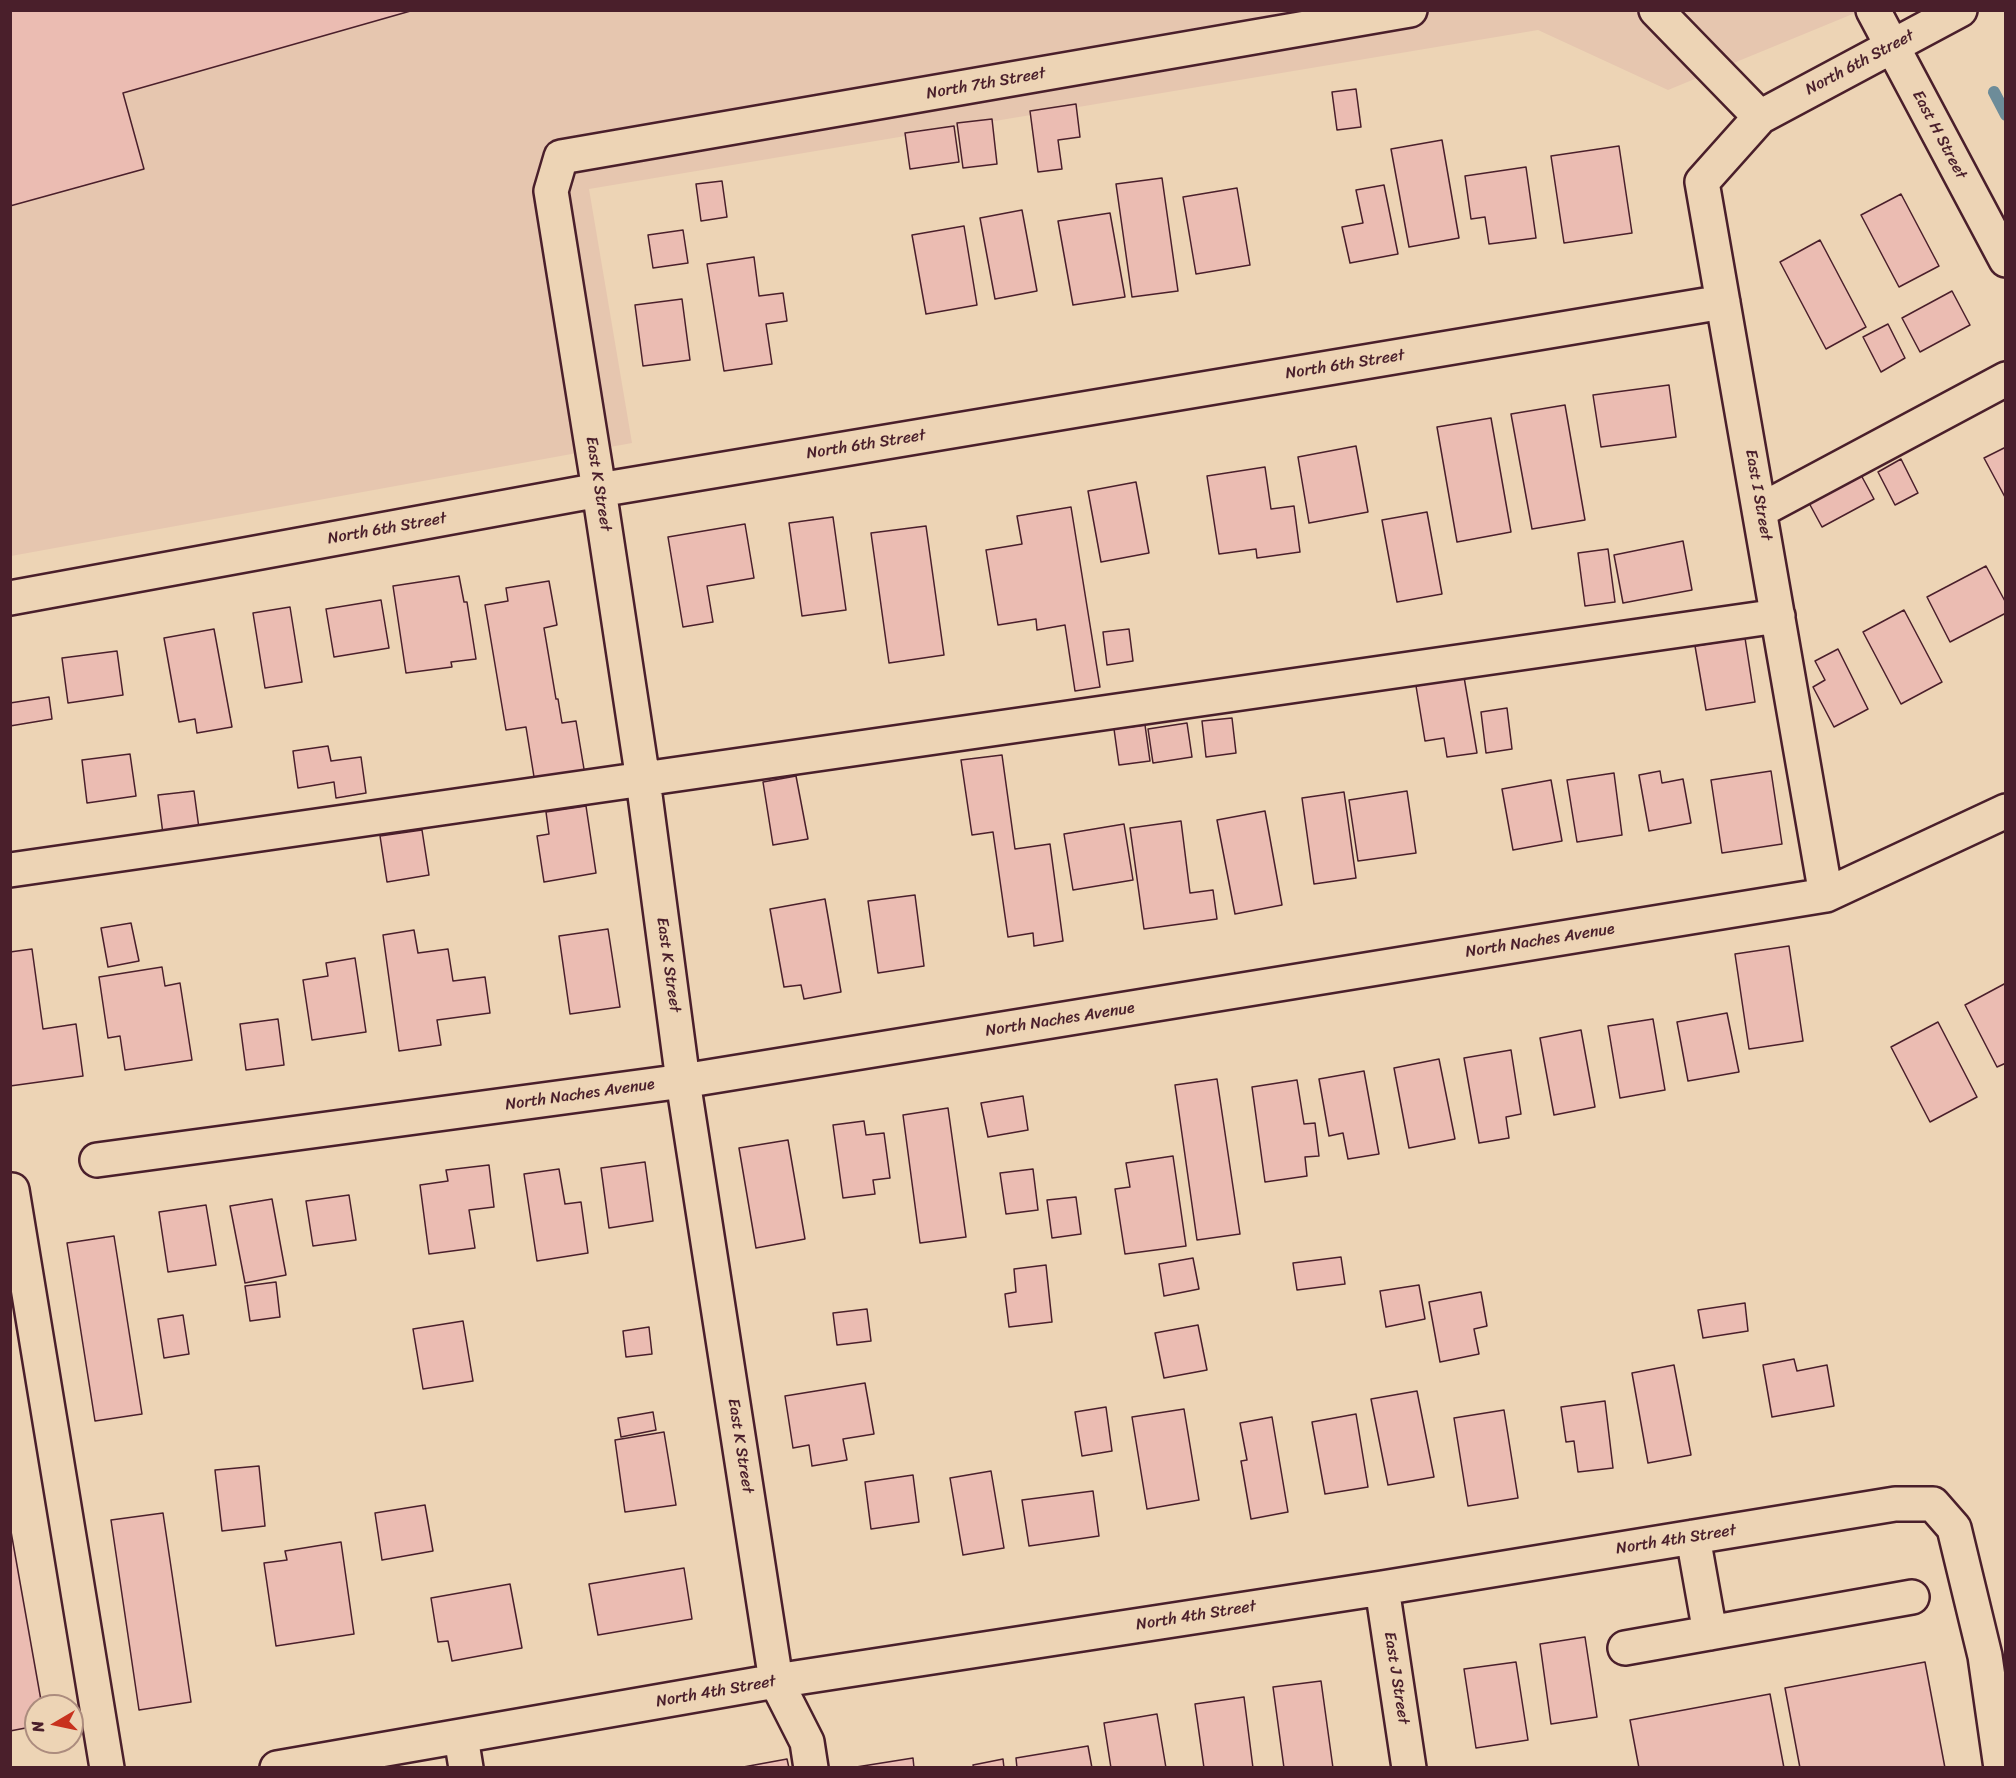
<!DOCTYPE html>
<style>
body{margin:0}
#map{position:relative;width:2016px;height:1778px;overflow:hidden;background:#edd4b5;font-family:Sriracha,sans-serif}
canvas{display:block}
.frame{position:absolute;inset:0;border:12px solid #4a1f2b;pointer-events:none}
.north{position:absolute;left:24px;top:1694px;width:60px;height:60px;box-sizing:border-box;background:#edd4b5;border:2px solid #ac8c7e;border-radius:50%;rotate:261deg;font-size:16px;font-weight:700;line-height:24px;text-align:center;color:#4a1f2b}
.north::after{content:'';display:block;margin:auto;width:21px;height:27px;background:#c8321e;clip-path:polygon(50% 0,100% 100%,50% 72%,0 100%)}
</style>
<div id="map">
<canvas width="2016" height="1778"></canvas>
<div class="frame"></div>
<div class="north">N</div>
</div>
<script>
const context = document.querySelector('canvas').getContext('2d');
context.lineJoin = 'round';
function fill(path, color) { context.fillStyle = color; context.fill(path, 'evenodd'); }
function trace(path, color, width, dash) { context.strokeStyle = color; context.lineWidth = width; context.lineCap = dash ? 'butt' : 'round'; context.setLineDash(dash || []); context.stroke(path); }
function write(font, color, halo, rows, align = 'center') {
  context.font = font + ' Sriracha,sans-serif'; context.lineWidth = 4.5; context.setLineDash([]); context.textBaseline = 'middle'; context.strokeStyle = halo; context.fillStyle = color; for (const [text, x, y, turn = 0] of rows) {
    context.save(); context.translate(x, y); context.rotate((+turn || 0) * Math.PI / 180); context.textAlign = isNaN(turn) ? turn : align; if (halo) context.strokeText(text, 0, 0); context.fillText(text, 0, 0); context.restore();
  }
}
fill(new Path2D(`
 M11,11H1860L1668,90L1538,30L589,189L632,443L11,556Z`), '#e6c6af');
trace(new Path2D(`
 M1994,92L2006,115`), '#6d8c99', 12);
const building = new Path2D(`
 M10,10H414L123,93L144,169L10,206Z
 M1356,89L1361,127L1337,130L1332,92Z
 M1076,104L1080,137L1058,140L1062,169L1038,172L1030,111Z
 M992,119L997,164L963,168L957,123Z
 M954,126L959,162L910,169L905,133Z
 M1442,140L1459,238L1409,247L1391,149Z
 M1619,146L1632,233L1564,243L1551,156Z
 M1526,167L1536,238L1489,244L1485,217L1471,219L1465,176Z
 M1162,178L1178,291L1132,297L1116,184Z
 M722,181L727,217L701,221L696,184Z
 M1384,185L1398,254L1350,263L1342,227L1363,223L1356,190Z
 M1237,188L1250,265L1196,274L1183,197Z
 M1901,194L1939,266L1899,287L1861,215Z
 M1022,210L1037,291L995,299L980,218Z
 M1110,213L1125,297L1073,305L1058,221Z
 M964,226L977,305L926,314L912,235Z
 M683,230L688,263L653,268L648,235Z
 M1820,240L1866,327L1826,349L1780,262Z
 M754,257L759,296L783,293L787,321L766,324L772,364L724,371L707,264Z
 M1952,291L1970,325L1920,352L1902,318Z
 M682,299L690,360L643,366L635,305Z
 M1888,324L1905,358L1881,372L1863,337Z
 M1669,385L1676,437L1601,447L1593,395Z
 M1565,405L1585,520L1532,529L1511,414Z
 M1491,418L1511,532L1457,542L1437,427Z
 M1356,446L1368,512L1309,523L1298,457Z
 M2006,447V499L1984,458Z
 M1901,459L1918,493L1895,505L1878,472Z
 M1265,467L1271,509L1294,506L1300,552L1257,558L1256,549L1219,554L1207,476Z
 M1861,475L1874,499L1822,527L1809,503Z
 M1136,482L1149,553L1101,562L1088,491Z
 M1071,507L1100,687L1075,691L1065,625L1037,630L1036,619L998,625L986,550L1022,544L1017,516Z
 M1427,512L1442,594L1397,602L1382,520Z
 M833,517L846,610L802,616L789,523Z
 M745,524L754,578L707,586L713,622L683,627L668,537Z
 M926,526L944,655L889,663L871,533Z
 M1683,541L1692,590L1623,603L1614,555Z
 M1608,549L1615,602L1585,606L1578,553Z
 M1986,566L2006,603V613L1950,642L1927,597Z
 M459,576L464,602H467L476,659L451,662L452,667L406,673L393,586Z
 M549,581L557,625L544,628L556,699H558L562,723L576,721L585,775L535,783L526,727L506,730L485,605L508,601L506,588Z
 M381,600L389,648L334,657L326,609Z
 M290,607L302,682L265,688L253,613Z
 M1904,610L1942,682L1901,704L1863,632Z
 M214,629L232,727L197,733L195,719L179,722L164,638Z
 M1129,629L1133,661L1107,665L1103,632Z
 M1745,638L1755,702L1706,710L1695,646Z
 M1838,649L1868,709L1834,727L1813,687L1825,680L1815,661Z
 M117,651L123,695L68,703L62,658Z
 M1464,677L1477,753L1447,757L1444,738L1425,741L1416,686Z
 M49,697L52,719L10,726V703Z
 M1507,708L1512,749L1486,753L1481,712Z
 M1232,718L1236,753L1206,757L1202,721Z
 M1187,723L1192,757L1153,763L1148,729Z
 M1145,725L1150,761L1119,765L1114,729Z
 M328,746L331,761L361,757L366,793L336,798L334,782L298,788L293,751Z
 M130,754L136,796L87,803L82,760Z
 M1002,755L1015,849L1050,844L1063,941L1034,946L1033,933L1008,937L993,832L972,835L961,760Z
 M1660,771L1662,783L1683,779L1691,823L1649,831L1639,775Z
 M1771,771L1782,844L1722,853L1711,780Z
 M1614,773L1622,835L1577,842L1567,780Z
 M796,776L808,839L773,845L763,782Z
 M1551,780L1562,841L1513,850L1502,789Z
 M194,791L200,836L164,842L158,795Z
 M1407,791L1416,853L1358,861L1349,800Z
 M1344,792L1356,878L1314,884L1302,798Z
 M586,806L596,873L544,882L537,836L549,834L546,812Z
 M1265,811L1282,905L1235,914L1217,820Z
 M1181,821L1190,893L1213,890L1217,919L1144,929L1130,828Z
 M1124,824L1133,880L1073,890L1064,834Z
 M422,830L429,875L387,882L380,836Z
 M915,895L924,966L878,973L868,901Z
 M825,899L841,992L804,999L801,985L784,987L770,909Z
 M131,923L139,961L108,967L101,928Z
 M608,929L620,1007L570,1014L559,936Z
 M414,930L418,953L448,949L453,981L485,977L490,1013L437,1020L441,1045L399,1051L383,935Z
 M1789,946L1803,1041L1749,1049L1735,954Z
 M32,949L43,1029L76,1024L83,1076L10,1086V952Z
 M355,958L366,1032L312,1040L303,980L328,976L326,963Z
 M162,967L165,986L180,983L192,1060L125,1070L120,1036L108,1038L99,977Z
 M2006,983V1063L1997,1067L1965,1005Z
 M1727,1013L1739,1072L1688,1081L1677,1022Z
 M278,1019L284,1065L246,1070L240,1024Z
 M1653,1019L1665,1090L1620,1098L1608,1026Z
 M1938,1022L1977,1097L1930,1122L1891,1047Z
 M1581,1030L1595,1107L1554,1115L1540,1038Z
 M1511,1050L1521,1114L1506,1117L1509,1138L1479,1143L1464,1058Z
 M1439,1059L1455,1139L1409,1148L1394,1068Z
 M1364,1071L1379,1154L1348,1159L1343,1133L1329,1136L1319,1079Z
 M1217,1079L1240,1234L1197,1240L1175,1085Z
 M1297,1080L1304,1124L1315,1123L1319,1156L1305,1157L1307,1176L1265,1182L1252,1087Z
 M1023,1096L1028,1130L988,1137L981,1103Z
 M948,1108L966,1237L920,1243L903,1115Z
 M864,1121L866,1135L884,1133L890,1178L873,1180L875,1194L843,1198L833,1125Z
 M788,1140L805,1239L756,1248L739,1148Z
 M1173,1156L1186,1246L1125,1254L1115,1189L1130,1187L1126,1163Z
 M645,1162L653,1221L609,1228L601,1168Z
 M489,1165L494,1207L469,1210L475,1248L429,1254L420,1185L448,1181L446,1170Z
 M559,1169L565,1204L581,1202L588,1253L537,1261L524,1174Z
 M1033,1169L1038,1210L1006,1214L1000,1173Z
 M349,1195L356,1240L313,1246L306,1201Z
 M1076,1197L1081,1234L1052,1238L1047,1200Z
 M272,1199L286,1275L245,1283L230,1206Z
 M206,1205L216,1265L168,1272L159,1212Z
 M114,1236L142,1414L95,1421L67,1243Z
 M1341,1257L1345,1284L1297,1290L1293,1263Z
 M1193,1258L1199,1289L1164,1296L1159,1264Z
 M1046,1265L1052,1322L1009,1327L1005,1294L1016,1292L1014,1269Z
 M276,1282L280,1317L250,1321L245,1286Z
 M1419,1285L1425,1319L1386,1327L1380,1291Z
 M1481,1292L1487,1326L1474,1329L1479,1354L1440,1362L1429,1302Z
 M1745,1303L1748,1331L1703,1338L1698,1310Z
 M867,1309L871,1341L837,1345L833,1313Z
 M183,1315L189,1354L164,1358L158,1319Z
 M463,1321L473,1381L423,1389L413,1329Z
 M1198,1325L1207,1370L1164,1378L1155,1333Z
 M649,1327L652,1354L626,1357L623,1331Z
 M1794,1359L1797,1371L1827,1365L1834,1406L1772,1417L1763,1365Z
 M1674,1365L1691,1455L1648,1463L1632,1373Z
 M865,1383L874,1434L843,1439L847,1460L812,1466L809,1445L793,1448L785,1396Z
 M1417,1391L1434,1477L1388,1485L1371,1399Z
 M1605,1401L1613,1468L1578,1472L1574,1441L1566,1442L1561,1407Z
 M1106,1407L1112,1451L1082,1456L1075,1412Z
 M1184,1409L1199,1500L1147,1509L1132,1417Z
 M1504,1410L1518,1498L1468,1506L1454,1418Z
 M653,1412L656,1430L621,1437L618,1418Z
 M1356,1414L1368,1487L1325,1494L1312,1422Z
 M1272,1417L1288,1512L1251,1519L1241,1461L1247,1460L1240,1423Z
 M664,1432L676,1505L625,1512L615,1440Z
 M259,1466L265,1526L222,1531L215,1470Z
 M991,1471L1004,1548L963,1555L950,1478Z
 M913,1475L919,1522L871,1529L865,1482Z
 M1093,1491L1099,1536L1029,1546L1022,1500Z
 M425,1505L433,1551L382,1560L375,1513Z
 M163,1513L191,1702L139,1710L111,1520Z
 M10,1526L42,1706H36V1726L10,1731Z
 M341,1542L354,1634L276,1646L264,1563L287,1560L285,1551Z
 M684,1568L692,1619L598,1635L589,1584Z
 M510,1584L522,1648L452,1661L448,1641L438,1642L431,1598Z
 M1585,1637L1597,1717L1551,1724L1540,1644Z
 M1516,1662L1528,1740L1476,1748L1464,1669Z
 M1925,1662L1945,1768H1800L1785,1688Z
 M1321,1681L1333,1768H1284L1273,1687Z
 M1770,1694L1784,1768H1639L1630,1720Z
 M1244,1697L1253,1768H1204L1195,1704Z
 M1157,1714L1166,1768H1111L1104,1723Z
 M1088,1746L1092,1768H1017L1016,1758Z
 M913,1758L914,1768H850Z
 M787,1759L789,1768H738Z
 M1003,1759L1004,1768H974L973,1765Z`);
fill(building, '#ebbcb2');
trace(building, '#4a1f2b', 1.5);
const minor = new Path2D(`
 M1656,10L1760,117
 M1873,10L2006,260
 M1761,510L2006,379
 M10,598L599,490L1723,302
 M10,870L1778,616
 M1826,895L1702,182L1760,117L1960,10
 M97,1160L683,1081L1826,895L2006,811
 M12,1190L107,1768
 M1693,1537L1710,1633
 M1382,1588L1409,1768
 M1625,1648L1912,1597
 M461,1737L466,1768
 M277,1768L776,1681L1382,1588L1895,1504H1933L1954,1528L1985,1656L2001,1768
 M811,1768L807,1742L776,1681L683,1081L643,780L599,490L551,191L561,157L1410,10`);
trace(minor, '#4a1f2b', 38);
trace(minor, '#edd4b5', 33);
write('16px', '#4a1f2b', '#edd4b5', [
 ["North 6th Street",1860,63,-28],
 ["North 7th Street",986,84,-10],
 ["East H Street",1939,135,62],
 ["North 6th Street",1345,365,-9],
 ["North 6th Street",866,445,-9],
 ["East K Street",598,484,81],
 ["East I Street",1758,495,80],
 ["North 6th Street",387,529,-10],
 ["North Naches Avenue",1540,941,-9],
 ["East K Street",668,965,82],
 ["North Naches Avenue",1060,1020,-9],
 ["North Naches Avenue",580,1095,-8],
 ["East K Street",740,1446,81],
 ["North 4th Street",1676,1540,-9],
 ["North 4th Street",1196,1616,-9],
 ["East J Street",1396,1678,81],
 ["North 4th Street",716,1692,-10]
]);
</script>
